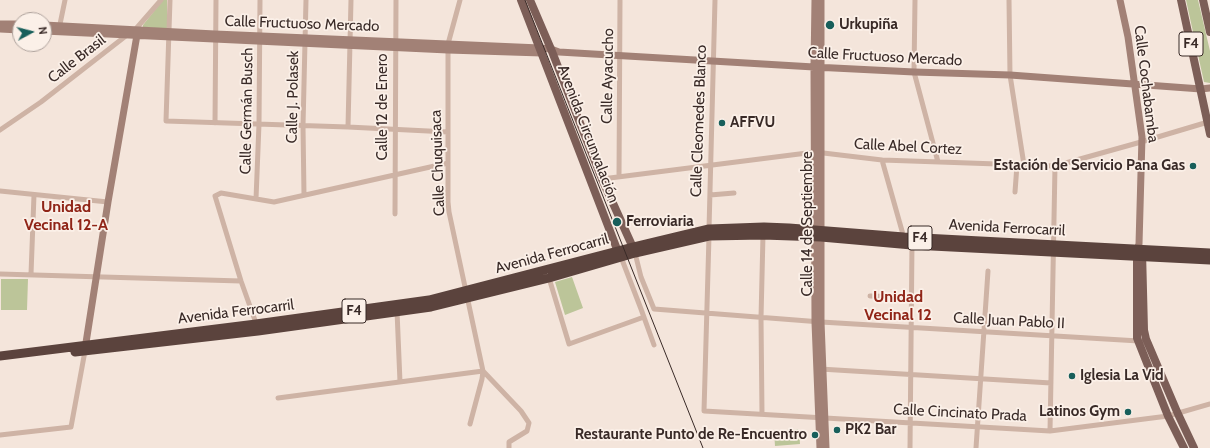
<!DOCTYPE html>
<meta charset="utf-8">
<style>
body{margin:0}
#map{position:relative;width:1210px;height:448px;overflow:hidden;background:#f4e5db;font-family:Cabin,sans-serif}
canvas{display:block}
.north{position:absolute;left:12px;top:12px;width:40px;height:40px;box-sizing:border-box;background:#fbf0e8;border:1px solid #ada19b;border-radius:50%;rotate:83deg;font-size:11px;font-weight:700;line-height:16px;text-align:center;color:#392a27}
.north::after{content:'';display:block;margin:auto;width:14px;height:18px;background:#185f5b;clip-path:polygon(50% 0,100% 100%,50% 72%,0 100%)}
</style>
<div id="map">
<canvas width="1210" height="448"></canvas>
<div class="north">N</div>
</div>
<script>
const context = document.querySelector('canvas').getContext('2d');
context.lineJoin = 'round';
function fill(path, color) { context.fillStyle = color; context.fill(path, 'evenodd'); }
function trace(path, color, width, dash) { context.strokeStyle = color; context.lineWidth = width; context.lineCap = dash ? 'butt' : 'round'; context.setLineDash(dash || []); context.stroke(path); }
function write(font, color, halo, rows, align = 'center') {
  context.font = font + ' Cabin,sans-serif'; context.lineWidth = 3.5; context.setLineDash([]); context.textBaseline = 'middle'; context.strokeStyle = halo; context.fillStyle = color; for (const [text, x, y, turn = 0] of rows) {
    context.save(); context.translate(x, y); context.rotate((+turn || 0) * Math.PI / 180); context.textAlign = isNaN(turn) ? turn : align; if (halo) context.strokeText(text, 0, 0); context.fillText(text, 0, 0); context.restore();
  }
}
fill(new Path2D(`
 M163,0H167V28L166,29L143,27V25Z
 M1186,0H1198L1210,51V83L1204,82Z
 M572,277L583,308L565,315L555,282Z
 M1,279H28L27,310H1Z
 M799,429L800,444L775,446L774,431Z`), '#bcc599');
trace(new Path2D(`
 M170,0L166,121L348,127L448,132
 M460,0L448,44V202L449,212L483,371L482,379L470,424
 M915,0L914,72L938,162
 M1009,0L1010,75L1024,165
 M59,29L65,0
 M134,31L161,0
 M215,123L216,0
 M348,127L351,0
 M0,130L41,102L127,35
 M882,160L904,238
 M619,177L620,0
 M602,179L815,152L882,160L1055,166L1141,142L1208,122
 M0,191L108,202
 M1015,192L1017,165
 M304,195L303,126L306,0
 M710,195L734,193
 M256,199L259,124L260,0
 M395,214L396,0
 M709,229L715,0
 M709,236L704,411L1050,431L1168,416L1210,404
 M635,253L641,277L654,309L821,322L1139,341
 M621,257L641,309L654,345
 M0,274L241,281
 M31,274L34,195
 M549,278L569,344L644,317
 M870,296L912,297
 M397,311L400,382
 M257,326L241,281L215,196L221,193L274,202L448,163
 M820,369L1051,383
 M483,371L521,411L529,423L527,431L509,442V448
 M278,398L483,371
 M762,414L761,318L763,235
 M1050,431L1055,166
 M0,435L71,427L85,351
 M910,448L912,243
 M976,448L988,271`), '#ceb3a5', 5);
trace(new Path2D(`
 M815,0L814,67L815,322L820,448
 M821,0V322L826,448
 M1120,0L1128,37L1142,137L1139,244L1137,249
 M0,24H20
 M44,25L215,34L540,48L551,49L559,52L814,67L914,72L1010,75L1201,89L1210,88
 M0,29L20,30
 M44,31L448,50L542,53
 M85,349L108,202L137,35L136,31`), '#a28176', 7);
trace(new Path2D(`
 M521,0L620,257
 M530,0L551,49L602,179L635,252
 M1181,0L1210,134
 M1203,0L1210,32
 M1137,250V338L1168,416L1184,448
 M1142,251L1144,330L1146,339L1178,414L1194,448`), '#7c5e57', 8);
trace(new Path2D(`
 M75,352L258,331L431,307L549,278L635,253L709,236L763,235L821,237L912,245L1210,260
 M0,356L256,324L429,300L633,247L709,229L764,227L789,228L904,237L1210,253`), '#5b433d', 9);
trace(new Path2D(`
 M525,0L703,448`), '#392a27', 1);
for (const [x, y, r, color] of [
 [830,25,5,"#185f5b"],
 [722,123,4,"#185f5b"],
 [1193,166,4,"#185f5b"],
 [617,222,5,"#185f5b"],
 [1072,376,4,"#185f5b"],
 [1128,412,4,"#185f5b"],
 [837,430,4,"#185f5b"],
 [815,435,4,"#185f5b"]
]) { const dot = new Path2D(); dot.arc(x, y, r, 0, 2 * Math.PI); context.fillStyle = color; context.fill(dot); trace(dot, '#fbf0e8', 1.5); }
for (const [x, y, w] of [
 [1191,44,24],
 [920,238,24],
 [354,311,24]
]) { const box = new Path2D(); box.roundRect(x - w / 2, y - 12, w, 24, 3); context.fillStyle = '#fbf0e8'; context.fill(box); trace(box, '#392a27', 1); }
write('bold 14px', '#392a27', null, [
 ["F4",1191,44],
 ["F4",920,238],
 ["F4",354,311]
]);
write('15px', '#392a27', '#fbf0e8', [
 ["Calle Fructuoso Mercado",302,24,2],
 ["Calle Fructuoso Mercado",885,57,3],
 ["Calle Brasil",77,59,-38],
 ["Calle Ayacucho",608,76,-89],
 ["Calle Cochabamba",1146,84,83],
 ["Calle J. Polasek",293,97,-89],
 ["Calle 12 de Enero",383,107,-90],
 ["Calle Germán Busch",247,111,-89],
 ["Calle Cleomedes Blanco",699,121,-88],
 ["Avenida Circunvalación",588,134,69],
 ["Calle Abel Cortez",908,147,3],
 ["Calle Chuquisaca",438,163,-92],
 ["Calle 14 de Septiembre",808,224,-90],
 ["Avenida Ferrocarril",1007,228,3],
 ["Avenida Ferrocarril",552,254,-15],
 ["Avenida Ferrocarril",236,312,-7],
 ["Calle Juan Pablo II",1009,321,3],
 ["Calle Cincinato Prada",960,413,3]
]);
write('bold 15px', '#392a27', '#fbf0e8', [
 ["Urkupiña",839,25],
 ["AFFVU",730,123],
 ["Estación de Servicio Pana Gas",1185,166,"right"],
 ["Ferroviaria",626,222],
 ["Iglesia La Vid",1080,376],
 ["Latinos Gym",1120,412,"right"],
 ["PK2 Bar",845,430],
 ["Restaurante Punto de Re-Encuentro",807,435,"right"]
], 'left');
write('bold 16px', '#902518', '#fbf0e8', [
 ["Unidad",66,207],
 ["Vecinal 12-A",66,225],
 ["Unidad",898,297],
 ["Vecinal 12",898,315]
]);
</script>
